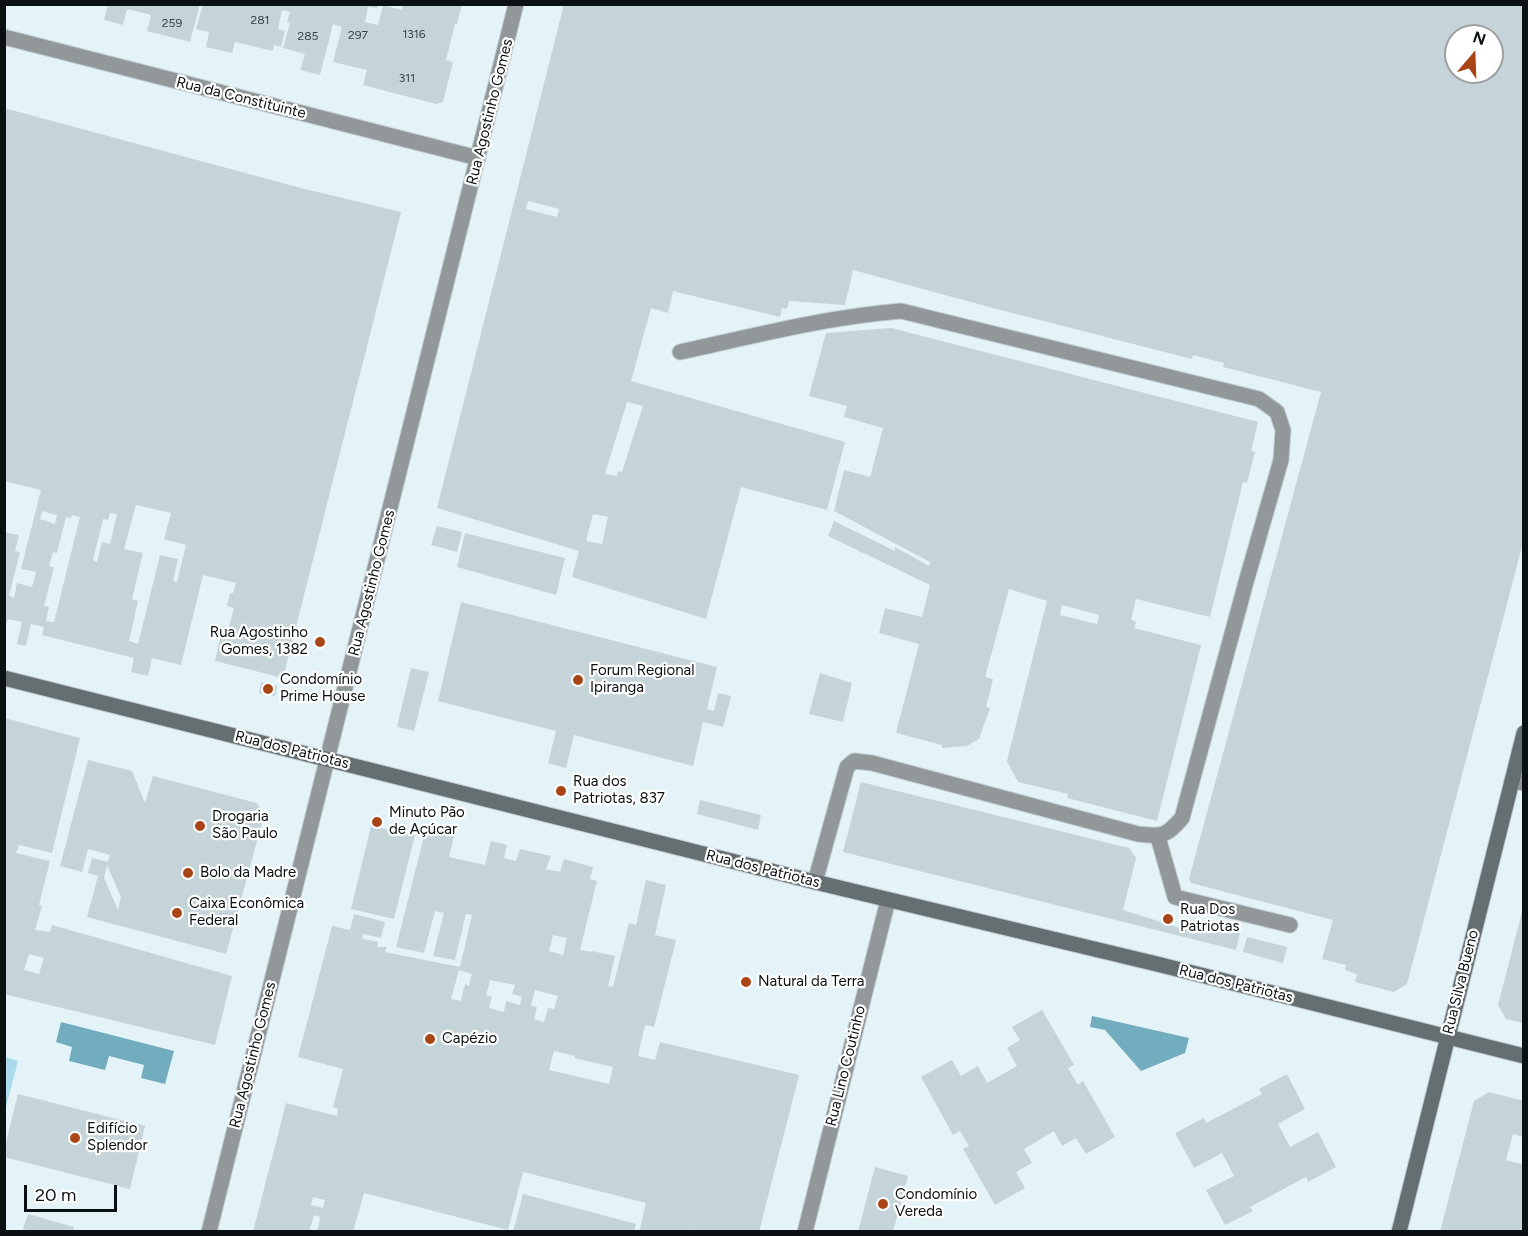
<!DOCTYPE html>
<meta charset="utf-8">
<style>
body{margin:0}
#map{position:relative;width:1528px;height:1236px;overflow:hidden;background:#e4f3f8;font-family:Figtree,sans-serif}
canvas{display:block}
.frame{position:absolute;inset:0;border:6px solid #0b1012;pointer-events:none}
.north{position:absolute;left:1444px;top:24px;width:60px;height:60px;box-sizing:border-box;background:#fff;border:2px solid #9d9fa0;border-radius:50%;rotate:19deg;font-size:16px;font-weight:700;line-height:24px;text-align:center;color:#0b1012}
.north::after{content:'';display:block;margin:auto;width:21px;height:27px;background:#a94417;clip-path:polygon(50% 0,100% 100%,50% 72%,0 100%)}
.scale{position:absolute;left:24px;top:1185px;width:93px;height:27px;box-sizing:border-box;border:3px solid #0b1012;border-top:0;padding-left:8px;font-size:18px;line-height:21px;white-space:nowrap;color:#0b1012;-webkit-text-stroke:4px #fff;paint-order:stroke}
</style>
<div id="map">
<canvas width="1528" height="1236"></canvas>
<div class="frame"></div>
<div class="north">N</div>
<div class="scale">20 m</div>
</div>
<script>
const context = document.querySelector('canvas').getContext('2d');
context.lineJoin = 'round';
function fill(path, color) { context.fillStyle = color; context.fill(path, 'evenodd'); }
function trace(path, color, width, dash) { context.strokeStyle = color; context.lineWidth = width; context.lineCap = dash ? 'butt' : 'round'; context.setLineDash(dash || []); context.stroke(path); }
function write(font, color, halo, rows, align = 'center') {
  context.font = font + ' Figtree,sans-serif'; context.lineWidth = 4.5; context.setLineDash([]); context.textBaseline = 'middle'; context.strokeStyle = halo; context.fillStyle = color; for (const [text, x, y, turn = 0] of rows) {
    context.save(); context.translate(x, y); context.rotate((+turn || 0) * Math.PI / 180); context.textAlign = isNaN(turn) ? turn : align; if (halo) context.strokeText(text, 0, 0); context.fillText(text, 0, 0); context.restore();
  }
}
fill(new Path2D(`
 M5,1057L18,1061L5,1111L4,1057Z`), '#aadaec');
fill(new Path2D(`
 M1092,1016L1189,1038L1185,1053L1141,1071L1105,1030L1090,1027Z
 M61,1022L174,1051L165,1084L141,1078L144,1065L109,1056L105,1070L69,1061L72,1047L56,1042Z`), '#72acbf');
fill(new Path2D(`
 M108,4H200L190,42L147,31L151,15L127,9L123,25L104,20Z
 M203,4H378L377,8L368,7L365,22L378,25L383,5L402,10L404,4H462L457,24H455L446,60L453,62L443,102L436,104L363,85L367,70L333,62L342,27L333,24L320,75L300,70L305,54L283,48L290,23L287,22L290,12L282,10L278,29L285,31L281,47L274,45L273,51L235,42L232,53L206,47L209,32L196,29Z
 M564,4H1524V539L1407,984L1394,992L1355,982L1357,974L1345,970L1346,965L1322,959L1333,920L1191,883L1189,879L1321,392L1223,367L1224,363L1193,355L1192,359L993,308L853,270L845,305L789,301L787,309L782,308L780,317L673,291L668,313L651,308L631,381L845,442L827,510L741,487L706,619L572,577L579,551L437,508ZM1456,36H1492V72H1456ZM528,201L559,209L557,217L526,209ZM627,402L643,406L622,472L618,471L617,476L605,474ZM593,514L608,517L602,544L586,541Z
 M4,108L301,188L401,212L283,678L215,661L223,626L229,627L234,608L227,606L230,593H233L236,583L203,575L181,665L152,658L148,676L131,672L134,658L42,635L44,627L31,624L26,646L17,644L22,622L8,619L4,629V532L19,535L15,551L20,552L9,596L14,598L17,583L32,587L36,572L21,569L41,490L4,481ZM136,505L171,513L164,539L186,545L177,582L173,581L178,559L160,555L138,644L129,641L138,601L132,599L143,553L124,549ZM42,511L57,515L55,524L40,519ZM110,513L117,514L110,544L102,542L97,562L93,560L103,519L108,520ZM72,515L80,517L54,622L46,621L49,607L44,606L54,567L49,566L53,552L57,553L66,517L71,518Z
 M891,328L1258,422L1251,451L1255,452L1247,483L1243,482L1210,617L1136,599L1131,620L1136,622L1134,628L1201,645L1157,821L1067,798L1068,794L1018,782L1007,761L1047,601L1009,589L985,677L993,679L986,707L990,708L979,739L967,746L942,748V745L896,733L919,644L879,633L885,608L922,617L930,585L828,536L834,521L895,551V547L929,566L930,562L834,511L844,470L870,477L883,428L844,417L847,406L809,396L826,333ZM1062,605L1099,615L1097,624L1060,615Z
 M437,526L462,532L457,552L431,545Z
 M465,533L565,558L556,595L457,567Z
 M461,602L717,667L707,709L714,711L718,693L731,696L723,727L703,722L693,766L574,735L566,768L548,763L556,731L438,701Z
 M411,668L429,672L414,731L397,727Z
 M820,673L852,683L843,722L809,714Z
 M261,682L277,686L275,696L259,693Z
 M4,718L80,738L52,853L19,845L16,853L50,861L39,905L42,906L35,930L50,932L52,925L232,976L215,1045L4,994ZM29,954L44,958L39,974L24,970Z
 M88,760L132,771L145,803L153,776L257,803L264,816L226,954L87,917L98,876L88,873L92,858L108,862L110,855L88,849L82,872L60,866ZM107,865L121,897L118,910L104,878Z
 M861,782L1129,848L1136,858L1123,910L1180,928L1182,918L1240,933L1236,950L843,852Z
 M700,800L761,815L758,830L697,814Z
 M427,825L455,832L449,857L485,865L491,841L507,845L504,858L511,860L516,861L520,849L551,856L546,869L560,872L564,859L593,867L590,879L597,881L580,950L592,952V951L615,956L608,986L613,987L629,923L636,925L646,880L666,885L655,935L676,940L654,1027L645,1025L638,1056L655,1060L660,1042L799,1075L759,1232H702L692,1229V1232H639L646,1203L523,1172L508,1230L364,1193L353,1232H317L320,1217L314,1215L309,1232H253L286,1103L337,1116L338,1109L333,1107L343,1069L298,1057L332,926L350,930L354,914L385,922L381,938L363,934L362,939L378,942L377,947H387L385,952L460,967L472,915L466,914L455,960L433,956L444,913L435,911L424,953L396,947ZM553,935L567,938L563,955L549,951ZM459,970L472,974L469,986L465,984L461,1001L451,999ZM490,980L515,985L512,994L522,997L520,1005L506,1001L504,1012L489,1008L492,997L486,995ZM535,990L558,996L554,1009L548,1008L544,1022L534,1019L537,1007L531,1006ZM554,1051L575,1056L574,1058L613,1067L609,1084L549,1070ZM313,1197L325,1200L323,1208L311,1205Z
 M371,826L415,835L394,919L351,909Z
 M1523,908H1524V1023L1506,1019L1498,1005Z
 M1247,937L1287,947L1283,963L1243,952Z
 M1042,1010L1074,1065L1068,1068L1078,1085L1083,1081L1115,1137L1086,1154L1076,1138L1062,1146L1054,1131L1024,1149L1032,1163L1016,1172L1025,1188L995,1205L963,1149L969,1146L960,1131L953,1135L921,1077L952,1060L961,1076L978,1066L987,1083L1017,1066L1007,1048L1020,1040L1012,1027Z
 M1287,1074L1305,1109L1278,1124L1290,1147L1318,1132L1336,1167L1308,1182L1306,1177L1250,1207L1253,1211L1225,1225L1206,1190L1234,1176L1222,1153L1194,1168L1175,1133L1204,1118L1206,1123L1262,1094L1259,1089Z
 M1489,1092L1524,1101V1137L1513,1134L1506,1160L1521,1164L1524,1158V1232H1440L1474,1101Z
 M18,1094L145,1126L130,1189L4,1157V1150Z
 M875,1167L908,1176L893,1232H858Z
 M523,1194L636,1224L634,1232H513Z
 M28,1214L74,1227L73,1232H32L23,1229Z`), '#c5d4d9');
const service = new Path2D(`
 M680,352C754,336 826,317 901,311L1259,399L1277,412L1283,430L1281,460L1246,582L1182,818C1166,836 1163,837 1138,834L872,763L854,761L847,767L815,882
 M1512,781L1524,783
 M1158,837L1175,897L1290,925`);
const minor = new Path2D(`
 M4,37L478,158`);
const tertiary = new Path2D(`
 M209,1232L516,4
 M805,1232L888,900`);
const secondary = new Path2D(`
 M4,678L815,882L1161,965L1524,1056
 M1399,1232L1524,733`);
trace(service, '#c1cfd3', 17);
trace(minor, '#c1cfd3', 17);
trace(tertiary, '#c1cfd3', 17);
trace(secondary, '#c1cfd3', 17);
trace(service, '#92989a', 15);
trace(minor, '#92989a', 15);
trace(tertiary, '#92989a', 15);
trace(secondary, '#656e71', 15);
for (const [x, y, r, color] of [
 [320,642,6,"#a94417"],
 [578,680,6,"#a94417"],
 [268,689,6,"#a94417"],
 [561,791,6,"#a94417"],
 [377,822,6,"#a94417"],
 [200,826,6,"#a94417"],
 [188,873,6,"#a94417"],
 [177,913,6,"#a94417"],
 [1168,919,6,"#a94417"],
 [746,982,6,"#a94417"],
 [430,1039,6,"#a94417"],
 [75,1138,6,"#a94417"],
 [883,1204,6,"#a94417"]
]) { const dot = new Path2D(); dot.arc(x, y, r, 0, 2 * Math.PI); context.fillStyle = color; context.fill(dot); trace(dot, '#fff', 2); }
write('12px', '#3a4144', null, [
 ["281",260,20],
 ["259",172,23],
 ["1316",414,34],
 ["297",358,35],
 ["285",308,36],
 ["311",407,78]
]);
write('15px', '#0b1012', '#fff', [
 ["Rua da Constituinte",241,98,14],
 ["Rua Agostinho Gomes",490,112,-76],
 ["Rua Agostinho Gomes",372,583,-76],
 ["Rua dos Patriotas",292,750,14],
 ["Rua dos Patriotas",763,869,14],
 ["Rua Silva Bueno",1461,982,-76],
 ["Rua dos Patriotas",1236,984,14],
 ["Rua Agostinho Gomes",253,1055,-76],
 ["Rua Lino Coutinho",846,1066,-76]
]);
write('15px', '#0b1012', '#fff', [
 ["Rua Agostinho",308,633,"right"],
 ["Gomes, 1382",308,650,"right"],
 ["Forum Regional",590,671],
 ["Ipiranga",590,688],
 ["Condomínio",280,680],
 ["Prime House",280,697],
 ["Rua dos",573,782],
 ["Patriotas, 837",573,799],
 ["Minuto Pão",389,813],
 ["de Açúcar",389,830],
 ["Drogaria",212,817],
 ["São Paulo",212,834],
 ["Bolo da Madre",200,873],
 ["Caixa Econômica",189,904],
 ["Federal",189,921],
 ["Rua Dos",1180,910],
 ["Patriotas",1180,927],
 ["Natural da Terra",758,982],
 ["Capézio",442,1039],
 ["Edifício",87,1129],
 ["Splendor",87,1146],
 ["Condomínio",895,1195],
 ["Vereda",895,1212]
], 'left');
</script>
